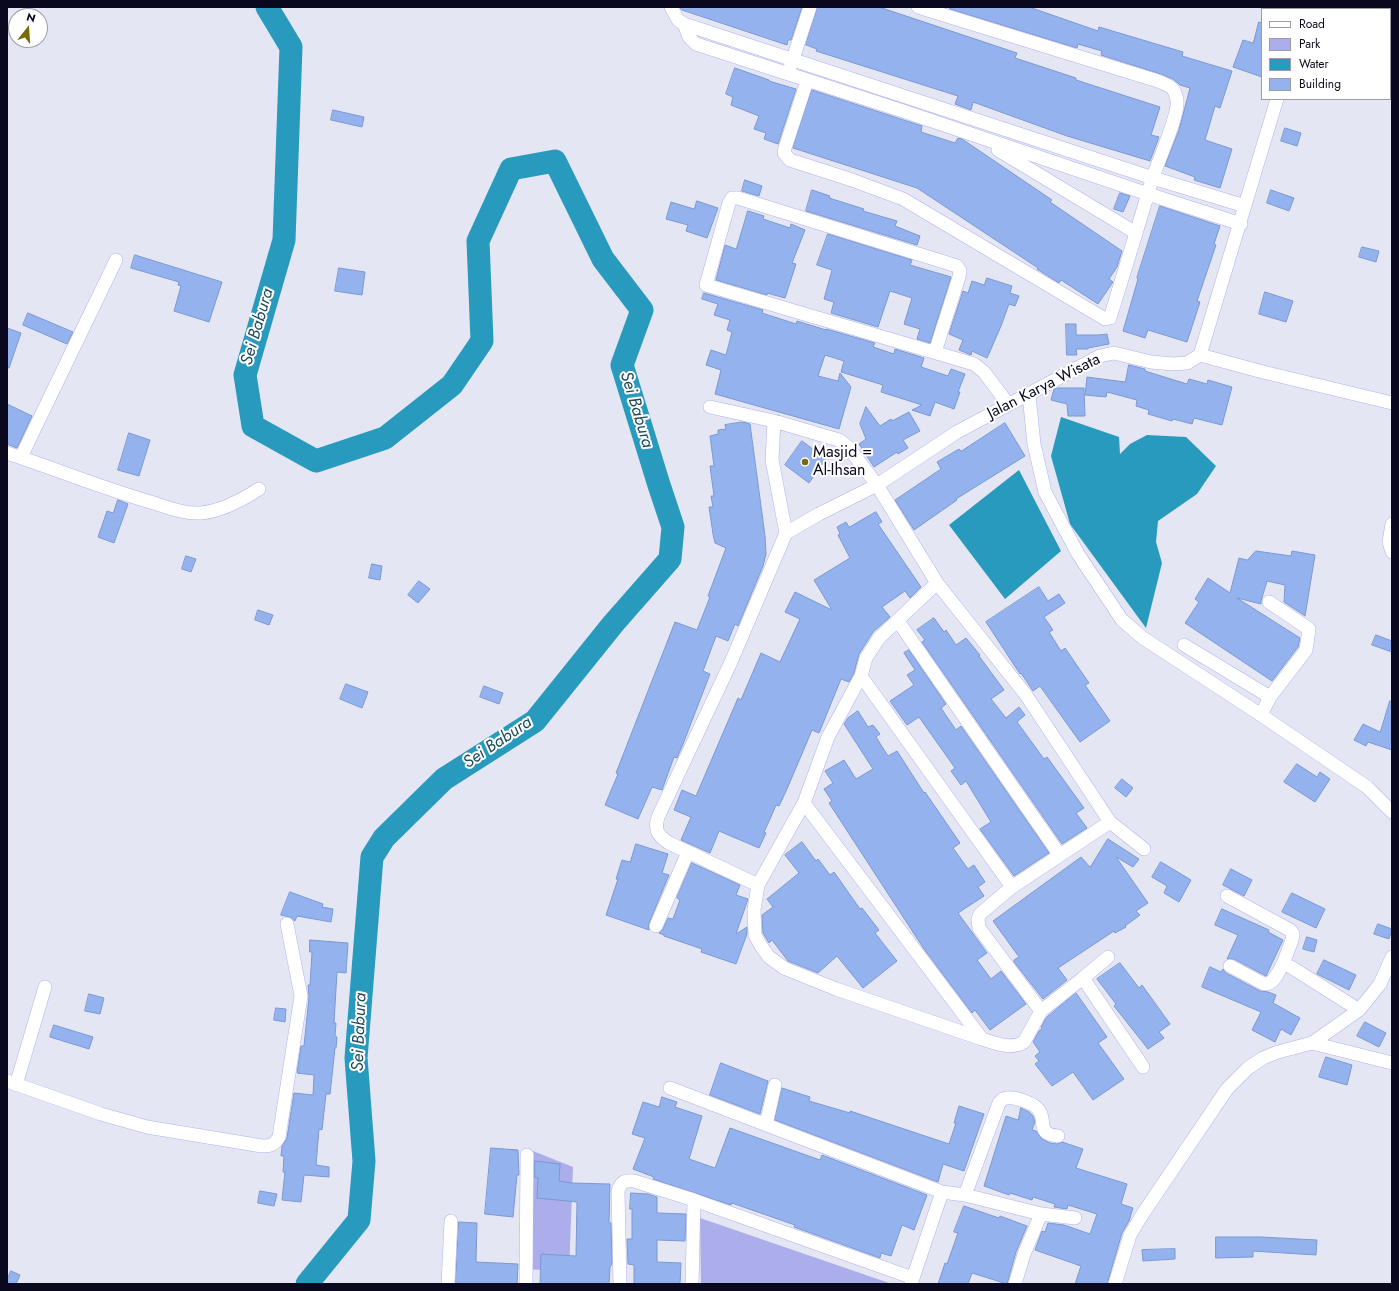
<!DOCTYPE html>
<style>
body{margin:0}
#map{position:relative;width:1399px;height:1291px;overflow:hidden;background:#e5e6f3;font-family:Jost,sans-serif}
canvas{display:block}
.frame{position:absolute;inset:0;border:8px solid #09081e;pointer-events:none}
.legend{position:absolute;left:1261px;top:8px;width:130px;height:92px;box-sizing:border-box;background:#fff;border:1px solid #9d9ca5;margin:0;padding:5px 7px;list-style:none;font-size:12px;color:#09081e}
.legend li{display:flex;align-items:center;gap:8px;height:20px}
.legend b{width:20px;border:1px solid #9d9ca5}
.north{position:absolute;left:8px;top:8px;width:40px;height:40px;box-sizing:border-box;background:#fff;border:1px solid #9d9ca5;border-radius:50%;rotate:17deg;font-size:11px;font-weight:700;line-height:16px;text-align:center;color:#09081e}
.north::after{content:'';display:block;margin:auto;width:14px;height:18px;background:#766c06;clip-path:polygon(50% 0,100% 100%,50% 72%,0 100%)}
</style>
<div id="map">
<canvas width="1399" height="1291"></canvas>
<div class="frame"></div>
<ul class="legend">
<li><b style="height:5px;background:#fff"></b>Road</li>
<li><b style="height:11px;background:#acadeb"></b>Park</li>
<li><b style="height:11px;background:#279abd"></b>Water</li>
<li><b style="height:11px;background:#94b3ee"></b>Building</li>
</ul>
<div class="north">N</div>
</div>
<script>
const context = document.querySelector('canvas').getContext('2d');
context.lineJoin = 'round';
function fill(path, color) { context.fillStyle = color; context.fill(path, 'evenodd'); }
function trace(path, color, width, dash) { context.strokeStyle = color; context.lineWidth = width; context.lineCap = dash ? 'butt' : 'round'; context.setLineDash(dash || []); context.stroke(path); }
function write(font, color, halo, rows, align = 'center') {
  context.font = font + ' Jost,sans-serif'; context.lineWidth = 4; context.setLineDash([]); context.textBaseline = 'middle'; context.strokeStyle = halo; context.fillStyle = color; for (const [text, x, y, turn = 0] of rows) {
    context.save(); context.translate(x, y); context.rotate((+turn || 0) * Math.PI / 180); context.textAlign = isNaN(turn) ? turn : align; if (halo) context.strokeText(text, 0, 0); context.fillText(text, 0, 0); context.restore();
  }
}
fill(new Path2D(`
 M533,1151L573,1167L569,1272L527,1269Z
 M700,1218L892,1284H701Z`), '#acadeb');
fill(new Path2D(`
 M1061,417L1119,437L1120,454L1130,444L1147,435L1186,437L1216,466L1197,494L1158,521L1156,542L1162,563L1146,628L1070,524L1051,456Z
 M1019,470L1061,551L1005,599L949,525Z`), '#279abd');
trace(new Path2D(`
 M267,7L291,47L284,240L245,375L253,426L316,461L385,438L452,385L482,341L478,241L511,169L555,161L603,259L642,310L622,365L659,485L673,527L670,559L613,624L535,721L444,779L384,838L372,857L356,1058L364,1161L359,1220L307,1284`), '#279abd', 23);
const building = new Path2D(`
 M680,7H802L791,40H788L787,45L682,10Z
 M818,7H879L1017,53L1015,58L1076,78V80L1160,107L1151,135L1159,137L1150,161L1067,136L973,102L971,110L955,104L958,96L816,51L817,49L806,45Z
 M950,7H1029L1098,31L1099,27L1183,52L1182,56L1232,71L1220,108L1215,106L1205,140L1232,149L1220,188L1194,180L1195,177L1165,166L1179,130L1190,88L1180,85L1173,79L1161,74L1101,55L1102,51L1078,44L1077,48L950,9Z
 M1259,22L1262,23V77L1233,67L1243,40L1253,43Z
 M735,68L769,80V81L796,89L778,144L764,139L766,133L754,129L759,116L731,105L733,97L726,94Z
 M812,90L922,126L921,132L955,143L958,138L962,139L1052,200L1050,202L1122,251L1117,267L1109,279L1113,282L1098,304L1061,280L1059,283L1040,271L1037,269L1038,268L1026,260L917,188L793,148Z
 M333,110L364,117L362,127L331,120Z
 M1285,128L1301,133L1297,146L1281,141Z
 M745,180L762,186L759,196L742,191Z
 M812,190L830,196L829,198L864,209L863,211L897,221L895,226L920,236L917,245L806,211Z
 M1271,190L1294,198L1289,211L1267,203Z
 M1120,193L1130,196L1123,212L1114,209Z
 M697,201L718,208L707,238L686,231L688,225L666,219L671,202L694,209Z
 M1160,206L1220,226L1214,244L1216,245L1197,301L1200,302L1187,342L1148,330L1145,338L1123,331L1138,279L1137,278Z
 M748,211L764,216L763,219L790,228L791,224L805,230L792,263L796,264L785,298L767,293V295L716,280L725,245L736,249Z
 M828,234L912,260L910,265L951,277L930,343L917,339L920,329L904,324L912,298L890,291L878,327L831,313L834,302L824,299L832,270L817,265Z
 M1362,247L1379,251L1376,262L1359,257Z
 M135,255L222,282L209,322L174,311L181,286L178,285L179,282L131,268Z
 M339,268L365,272L362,295L335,291Z
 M987,278L1012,286L1010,293L1019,296L1015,306L1009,304L1001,326L987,358L972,351L971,355L959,350L963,340L949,334L963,291L968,293L972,281L984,285Z
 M1265,292L1293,301L1286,322L1259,314Z
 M704,293L763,310L762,313L796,324L797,321L826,330V329L875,343L873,347L894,354L895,349L924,358L921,367L948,376L951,369L965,374L958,392H960L954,409L935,402L930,416L912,410L922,405L881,392L883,385L841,372L844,361L825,355L818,376L838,381L840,373L851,387L839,429L715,394L721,370L706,365L711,350L726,355L732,332L727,330L730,320L714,315L718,304L702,299Z
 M28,313L73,332L67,344L23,325Z
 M1066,324H1076V335H1098L1107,334L1109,344L1088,348V349H1076L1077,355H1067Z
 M7,328L21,333L9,368H7Z
 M1129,365L1145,369V371L1187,384L1189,379L1207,384L1208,380L1232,387L1222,425L1194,418L1192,424L1173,419L1172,421L1148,414L1149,410L1136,406L1137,400L1107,392L1106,397L1085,395L1087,377L1125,382Z
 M1057,388H1084L1085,416H1068L1067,404L1051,400L1054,389Z
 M7,404L32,416L17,448L7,444Z
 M866,407L880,426L891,419L892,421L909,412L920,431L903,440L908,448L898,454L897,452L874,467L859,444L866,439L860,424Z
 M743,422L750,424L765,536L766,554L763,566L738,626L735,624L728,641L716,636L703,671L710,674L683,744L677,758L674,757L662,790L652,787L638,819L605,805L618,774L616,773L675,622L697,630L710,597L708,596L726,548L715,543L713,534L709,507H713L711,496H714L710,466H714L710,436L718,434V430L726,429L725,425Z
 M1005,423L1025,456L956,499L957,500L914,530L895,500L941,469L937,462L959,449L961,451Z
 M129,433L150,440L139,476L118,470Z
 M802,441L826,459L809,483L785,465Z
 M118,500L128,504L114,543L98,537L107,511L113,513Z
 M876,512L882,522L878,524L921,587L910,598L905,591L882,607L890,617L873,632L859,654L854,673L849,682L841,679L819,733L812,730L787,789L779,806L776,805L770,819L764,832L766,833L759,848L719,831L710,853L681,840L691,817L674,810L682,790L696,796L738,698L741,700L761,653L780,662L800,619L785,612L795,592L832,610L814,580L850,558L838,535L840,534L837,527L846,522L849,527Z
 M1256,551L1291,556L1292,551L1315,555L1305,616L1284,602L1285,585L1267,581L1261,601V604L1237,598L1300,638L1298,647L1272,681L1185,623L1199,602L1195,599L1208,578L1230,593L1239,558L1247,560Z
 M186,556L196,559L191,572L182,569Z
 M372,564L382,566L380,580L369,578Z
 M419,581L430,589L418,603L408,595Z
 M1039,587L1048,601L1059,594L1065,603L1044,617L1053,630L1049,632L1061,651L1065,648L1089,683L1085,685L1110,721L1080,742L1040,686L1033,691L1021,673L1020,674L986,622Z
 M258,610L273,615L269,625L255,620Z
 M934,618L944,632L946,630L956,645L966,638L980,655L979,656L1004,690L991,699L1006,718L1019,707L1025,715L1017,722L1044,759L1047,757L1084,808L1076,813L1087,828L1062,844L922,642L925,640L917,630Z
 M1376,635L1392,641V652L1372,645Z
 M909,650L946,704L941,708L956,730L961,726L1049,853L1014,876L980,829L991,822L966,781L961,785L951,771L955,768L919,717L907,725L890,701L914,685L907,675L915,670L904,653Z
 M346,684L368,692L362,708L340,699Z
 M484,686L503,693L499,704L480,697Z
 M1390,701L1392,702V750L1368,742L1366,746L1354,740L1363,724L1380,732Z
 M858,711L868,727L873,725L880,734L876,737L888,756L897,751L924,793L925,792L960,843L953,848L968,869L974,865L985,882L978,887L984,896L958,913L987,953L977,960L991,979L1001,971L1026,1004L990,1030L975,1010L972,1013L924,949L829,803L832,801L824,789L833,783L825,771L844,760L856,779L873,769L844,724L848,718Z
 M1297,764L1317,777L1320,772L1330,779L1315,802L1284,782Z
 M1122,779L1133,788L1126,797L1115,788Z
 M1108,839L1139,859L1133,867L1116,857L1148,903L1136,911L1140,915L1125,926L1126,927L1115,933L1114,931L1058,968L1067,980L1043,999L1014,962V960L1019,957L993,921L1081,857L1090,867Z
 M802,842L816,861L818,859L830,875L834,872L860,909L862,908L879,930L875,933L897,961L863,988L837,956L818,973L788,961L772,940L769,943L763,933L762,915L773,907L767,899L799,873L785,855Z
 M636,844L668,854L662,873L669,875L649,923V930L606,915L618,879H616L622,860L630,862Z
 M1161,862L1191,880L1179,902L1164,893L1167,886L1152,877Z
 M692,863L740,885L736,895L748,899L736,934L747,927V934L736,964L701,952L702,949L664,936V935L659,933L663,929L668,918L673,919L680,900L677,898Z
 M1231,869L1252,880L1244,896L1223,885Z
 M290,892L323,904L322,907L333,909L331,922L297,916L295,921L290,917L281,915Z
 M1292,893L1325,909L1316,928L1282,912Z
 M1222,909L1269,930L1268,932L1283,940L1266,976L1234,959H1227L1238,935L1215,925Z
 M1378,924L1392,929L1389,939L1374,934Z
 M1307,937L1317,940L1314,952L1303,949Z
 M310,940L348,943L346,973L337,972L334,1023H336L335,1036L337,1037L336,1048H335L330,1094H326L322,1130L319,1129L316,1165L329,1167V1177L304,1175L301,1202L282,1200L285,1172H283L284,1156H281L282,1146L287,1138L294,1093L313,1095L314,1075L297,1073L301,1046H304L309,997L308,985H310L312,952H310Z
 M1324,960L1356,975L1349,990L1317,974Z
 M1120,963L1139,988L1142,985L1170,1024L1159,1032L1164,1038L1148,1049L1114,1006L1116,1004L1097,979Z
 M1210,967L1221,972L1223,969L1226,973L1260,991L1268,992L1276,995L1273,1003L1300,1018L1291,1035L1281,1029L1275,1042L1252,1030L1261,1012L1202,987Z
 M1076,993L1107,1037L1098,1043L1124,1079L1093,1100L1073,1072L1052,1086L1035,1064L1039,1061L1035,1056L1040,1052L1033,1042L1039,1031L1042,1029L1041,1027L1046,1018Z
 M89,994L104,998L100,1014L85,1011Z
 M276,1008L286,1009L285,1022L274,1020Z
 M1365,1022L1386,1033L1379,1047L1357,1036Z
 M54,1025L93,1037L89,1049L50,1037Z
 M1326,1057L1352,1065L1347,1085L1319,1077Z
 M721,1063L768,1081L760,1114L710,1095Z
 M782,1088L810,1097L809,1101L850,1113V1111L949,1144L956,1123H954L959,1106L984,1114L964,1171L943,1164L938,1182L775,1120Z
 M662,1097L677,1102L675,1107L702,1116L689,1159L715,1168L730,1128L820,1160L822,1155L927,1195L914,1230L902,1225L891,1256L881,1253L880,1258L794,1227L795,1225L749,1209L732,1203L731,1205L653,1179L654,1177L633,1169L645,1138L632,1134L643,1102L659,1107Z
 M1021,1108L1029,1112L1033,1116L1035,1122L1032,1130L1036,1131L1042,1139L1050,1143L1057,1144L1062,1142L1083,1149L1076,1168L1127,1184L1121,1204L1133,1208L1129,1221L1122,1233L1107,1284H1075L1081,1266L1035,1250L1042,1231L1045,1232L1048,1223L1064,1225L1090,1234L1097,1214L1068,1205L1067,1209L1054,1207L1055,1204L1033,1197L1032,1200L1010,1193L1009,1195L984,1186L1006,1116L1018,1120Z
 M491,1148L518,1150L519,1175H517L513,1217L485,1214Z
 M535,1161L560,1164L559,1181L571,1183L610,1184L609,1223H611L612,1264L610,1267L609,1284H540L541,1254L576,1256L577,1202L537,1198L538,1178L535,1177Z
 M260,1191L277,1194L274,1206L258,1203Z
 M631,1193L648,1194L657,1197V1213L686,1214L685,1241L657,1240V1262L681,1263L680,1284H634V1265L628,1264L627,1239H632V1209H630Z
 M964,1206L999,1218L1000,1216L1027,1226L1016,1252L1007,1284L972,1273L968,1284H938L945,1263L947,1264L958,1233L954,1232Z
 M459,1222L477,1223L476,1262L518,1264L517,1284H456Z
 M1216,1237H1261L1317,1240L1316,1255L1253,1251V1257L1216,1258Z
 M1175,1249V1259L1143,1261L1142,1250Z
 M11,1271L20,1275L16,1284H7V1280Z`);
fill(building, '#94b3ee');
trace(building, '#7a98d2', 1);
const street = new Path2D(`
 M671,7L678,20L684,24
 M918,7L1158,81C1170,86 1175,87 1177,101C1179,115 1158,161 1153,177C1147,196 1142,214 1136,233L998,150
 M1305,9L1306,7
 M790,68L810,7
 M807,81L785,148L784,153L790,160L852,180L903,199L1105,319L1110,318L1136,233
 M1241,224L1148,194L903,111L696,44L689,37L684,24L1153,178L1245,206
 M935,352L959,277L960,271L957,266L738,198H732L729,203L706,285L974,364L984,372L1008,404
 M1200,355L1263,372L1392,403
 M1029,395L1034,444L1045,492L1078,554L1122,620L1143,638L1261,715L1367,787L1392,812
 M710,407L774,421L825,436L839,440L848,447L877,485L937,583L1026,695L1110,822L1144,849
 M774,421L772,460L786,533
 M7,453C56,469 104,489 154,503C169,508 185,514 201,513C222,511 242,500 259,489
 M21,457L116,260
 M1392,524L1389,542L1392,552
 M937,583L879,638L866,658L861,676L828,737L804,803L758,885L754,910L755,935L761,946L769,957L784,968L836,989L982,1039C995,1043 1011,1050 1024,1042L1041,1011L1083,978L1108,957
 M898,621L1059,854
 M1184,645L1270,697
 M861,676L1012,887
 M1261,715L1270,697L1306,650L1309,629L1269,602
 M804,803L982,1039
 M758,885L669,843C658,836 654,830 658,817L731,662L786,533L819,514L877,485L957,432L1100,356L1114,353L1151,362L1173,364L1187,363L1200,355L1277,99
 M1227,896L1290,930L1293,934L1292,940L1283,964L1291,967L1359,1010
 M656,926L688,852
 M1230,966L1264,984C1274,985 1278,972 1283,964
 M1083,978L1143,1067
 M1041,1011L979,928L978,919L980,914L1012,887L1110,822
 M1312,1043L1392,1063
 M7,1081L101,1114L147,1127L262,1146C271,1146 274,1145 279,1137L301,996L287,924
 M16,1085L45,987
 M670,1088L942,1192L965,1195L1041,1214L1075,1218
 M766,1125L775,1085
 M965,1195L999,1103C1000,1102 1002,1100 1003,1099C1012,1095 1036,1103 1040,1112C1046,1124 1037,1134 1058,1136
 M448,1284L451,1221
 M526,1284L527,1155
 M620,1284L618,1191C621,1182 624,1180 634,1181L694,1200L913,1278
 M692,1284L694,1200
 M911,1284L942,1192
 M1015,1284L1024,1254L1041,1214
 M1115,1284L1130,1235L1142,1215L1227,1089L1248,1068L1263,1058L1278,1052L1312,1043L1359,1010L1380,984L1392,957`);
trace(street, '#afb1f2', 14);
trace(street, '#fff', 13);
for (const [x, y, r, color] of [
 [805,462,4,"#766c06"]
]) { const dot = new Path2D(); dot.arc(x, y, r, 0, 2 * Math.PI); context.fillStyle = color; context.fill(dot); trace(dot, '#fff', 1.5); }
write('16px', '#09081e', '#fff', [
 ["Jalan Karya Wisata",1044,387,-27]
]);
write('16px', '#09081e', '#fff', [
 ["Masjid =",813,453],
 ["Al-Ihsan",813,471]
], 'left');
write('italic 17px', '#1d4b5a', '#fff', [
 ["Sei Babura",258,327,-74],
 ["Sei Babura",636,410,73],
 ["Sei Babura",498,743,-34],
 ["Sei Babura",360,1032,-88]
]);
</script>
